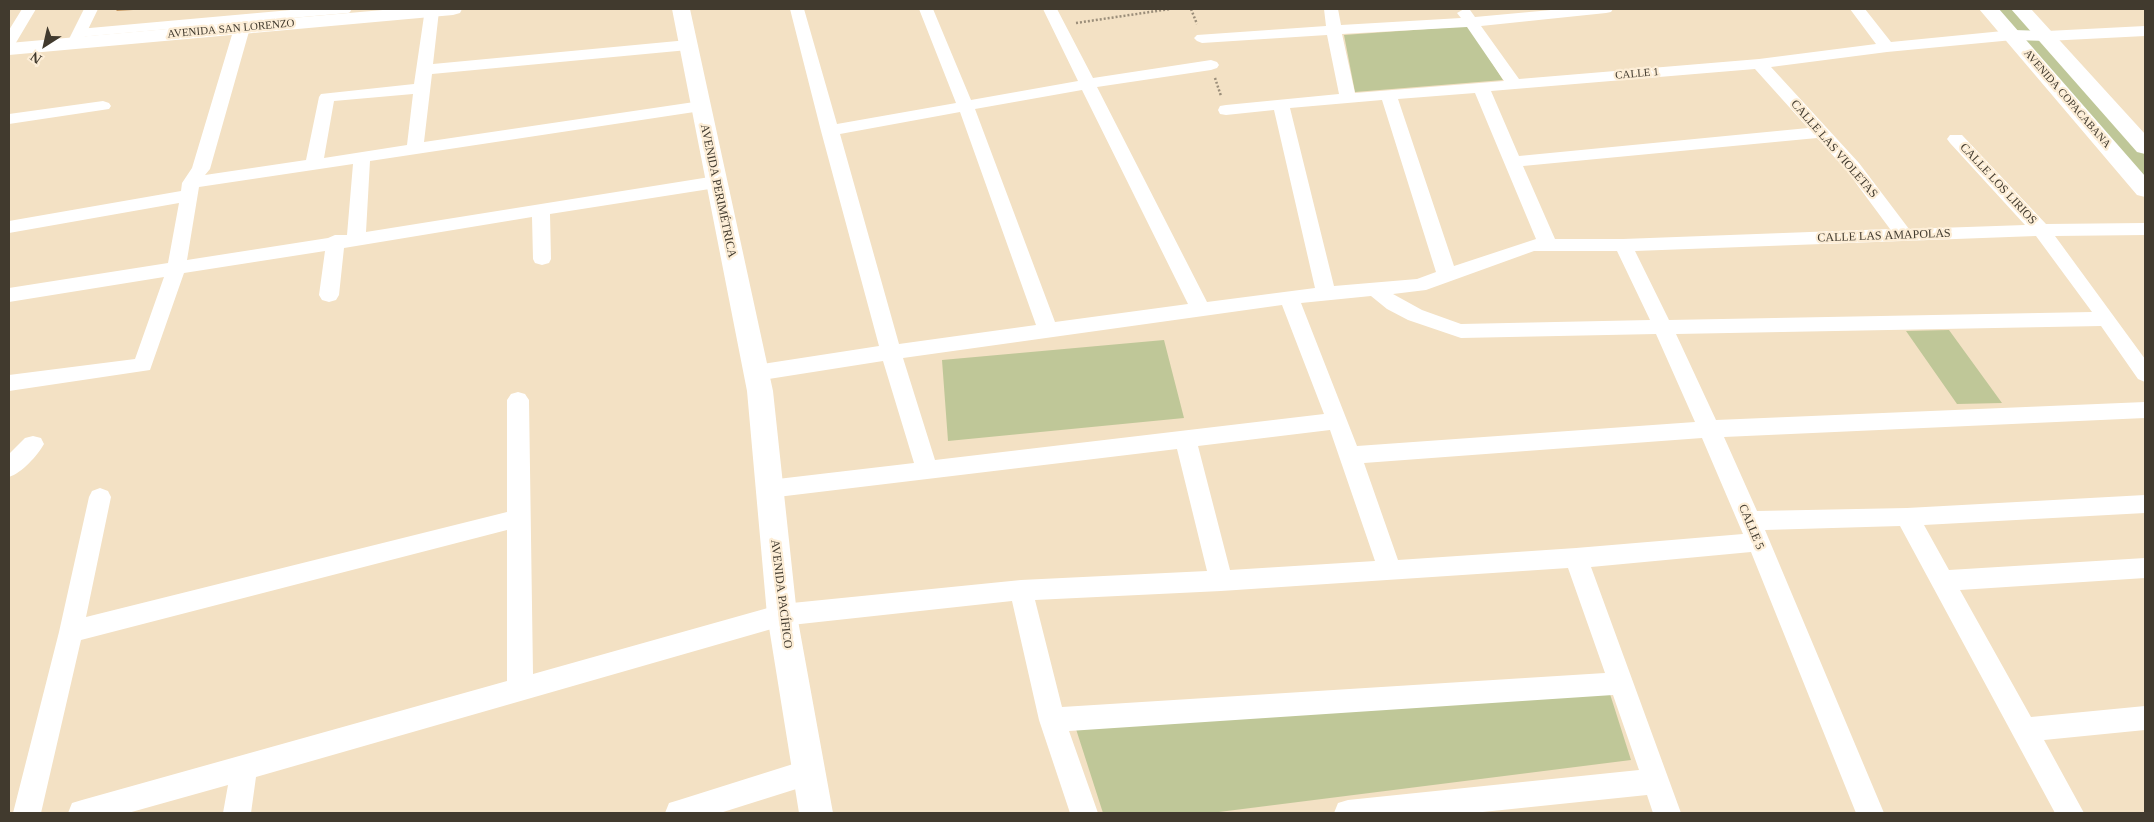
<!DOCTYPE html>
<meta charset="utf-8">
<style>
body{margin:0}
#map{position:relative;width:2154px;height:822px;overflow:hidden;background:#f3e1c4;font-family:"Times New Roman",serif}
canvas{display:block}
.frame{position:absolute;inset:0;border:10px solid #413a2e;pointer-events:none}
.north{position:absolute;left:20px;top:20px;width:50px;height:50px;-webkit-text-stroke:4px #fdeed7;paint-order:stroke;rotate:215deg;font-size:14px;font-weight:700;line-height:20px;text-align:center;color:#413a2e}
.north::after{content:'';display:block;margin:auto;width:18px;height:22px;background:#413a2e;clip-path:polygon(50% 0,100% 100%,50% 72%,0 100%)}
</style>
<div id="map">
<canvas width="2154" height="822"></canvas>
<div class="frame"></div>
<div class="north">N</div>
</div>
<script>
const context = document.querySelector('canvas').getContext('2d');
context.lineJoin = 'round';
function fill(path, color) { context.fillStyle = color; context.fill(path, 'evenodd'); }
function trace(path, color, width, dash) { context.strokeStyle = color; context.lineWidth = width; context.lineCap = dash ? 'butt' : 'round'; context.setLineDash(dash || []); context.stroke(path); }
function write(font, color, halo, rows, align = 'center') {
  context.font = font + ' "Times New Roman",serif'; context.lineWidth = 4.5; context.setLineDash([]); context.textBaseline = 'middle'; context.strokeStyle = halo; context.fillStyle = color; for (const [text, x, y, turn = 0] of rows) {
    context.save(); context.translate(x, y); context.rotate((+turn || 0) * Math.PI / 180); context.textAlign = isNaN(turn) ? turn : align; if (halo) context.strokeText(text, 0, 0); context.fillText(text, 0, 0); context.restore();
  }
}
fill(new Path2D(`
 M1993,9H2017L2040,33L2013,32Z
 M1469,26L1503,80L1355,92L1344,35Z
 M2021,40H2047L2145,152V184Z
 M1949,330L2002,403L1957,404L1906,331Z
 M1164,340L1184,418L948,441L942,360Z
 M1610,694L1631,760L1211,813H1103L1075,726Z`), '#bfc798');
trace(new Path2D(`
 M1191,9L1197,24
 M1076,23L1170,9
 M1215,78L1221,96`), '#9b8e7a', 2.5, [2, 2]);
trace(new Path2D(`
 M79,33L347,9`), '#fff', 8);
fill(new Path2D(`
 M22,9H36L14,46L9,48V30Z
 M84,9H98L80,46H70L67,43Z
 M425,9H437L439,11L433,64L688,40L693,42L696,45L693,48L688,50L432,74L424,142L701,101L707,103L709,106L707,109L701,111L370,161L366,232L716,176L722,178L725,182L722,186L716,188L550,214L551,259L549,263L542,265L535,263L533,259L532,217L344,248L339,295L336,300L329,302L322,300L319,295L325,251L184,273L150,370L9,391V375L135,359L164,277L9,302V288L168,263L179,203L9,233V221L181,191L182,183L192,168L234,28L237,25H247L250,28L210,169L205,175L306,160L319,97L321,94L414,84ZM413,94L407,145L324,158L334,101ZM353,164L347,235H335L328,238L187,260L199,187Z
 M790,9H804L837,124L956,103L919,9H933L971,100L1078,81L1043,9H1057L1093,78L1211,60L1217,62L1219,65L1217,68L1211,70L1097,87L1207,302L1315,288L1274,110L1226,115L1220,114L1218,110L1220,106L1226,105L1339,94L1327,35L1202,43L1197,41L1194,38L1197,35L1326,26L1324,9H1338L1341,25L1461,18L1457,13L1464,9L1470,10L1475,17L1562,9H1613L1611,12L1606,13L1481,26L1519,79L1759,59L1876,44L1850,9H1865L1891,42L2013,30L2047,31L2145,26V36L2047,41L2013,40L1887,52L1771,67L1859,163L1909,229L2025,225L1950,143L1947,139L1950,135H1962L2046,224L2145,223V235L2055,236L2145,359V382L2138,379L2101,326L1676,334L1716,420L2145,402V418L1724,437L1757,511L1907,508L2145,495V513L1924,525L1949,570L2145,558V578L1960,590L2031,717L2145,706V730L2044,740L2084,813H2055L1900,526L1765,530L1884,813H1856L1751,552L1591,567L1681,813H1653L1647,795L1473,813H1334L1338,803L1348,800L1639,770L1613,695L1069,731L1098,813H1070L1039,720L1012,601L782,626L256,777L251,813H223L228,785L128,813H68L72,803L82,800L507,681V530L81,640L41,813H13L59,632L89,497L92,491L100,488L108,491L111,497L86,617L507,512V400L511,394L518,392L525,394L529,400L533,674L782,604L1021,580L1207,571L1177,449L769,498L761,495L758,489L761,483L769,480L914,463L883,361L756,381L749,378L746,373L749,368L756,365L879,346L821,131ZM1467,27L1504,81L1355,93L1342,34ZM1755,69L1808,128L1519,156L1491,91ZM1082,90L1188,304L1055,322L975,109ZM1475,93L1536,239L1454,266L1398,99ZM1382,100L1436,272L1417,279L1334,286L1290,108ZM960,112L1036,325L899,344L840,134ZM1817,138L1847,171L1890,229L1623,239H1555L1523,166ZM2036,236L2092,312L1669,320L1635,251ZM1534,251H1617L1650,320L1461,324L1422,310L1393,294L1426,290ZM1371,296L1387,309L1408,320L1461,338L1656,334L1695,422L1357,446L1301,303ZM1282,305L1324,414L935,460L903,358ZM1330,430L1375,561L1230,570L1198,446ZM1702,438L1743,534L1576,548L1398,560L1364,463ZM1568,568L1605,673L1062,707L1035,600L1221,591Z
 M103,101L109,103L111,106L109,109L9,124V114Z
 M33,436L41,438L44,444C37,456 22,473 9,477V454L25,438Z
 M809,759L819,763L822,772L819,781L809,785L720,813H665L669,803L679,800Z`), '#fff');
fill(new Path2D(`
 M394,9H462L460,13L453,15L9,55V43Z
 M672,9H690L773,391L797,615L833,813H799L767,615L747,391Z`), '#fff');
fill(new Path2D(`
 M1979,9H1999L2145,176V197L2137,195Z
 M2011,9H2031L2145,134V154L2137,152Z`), '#fff');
fill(new Path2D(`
 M115,9H149L117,11Z`), '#c5955d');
write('11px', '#413a2e', '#fdeed7', [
 ["AVENIDA SAN LORENZO",231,29,-5],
 ["CALLE 1",1637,74,-5],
 ["AVENIDA COPACABANA",2067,99,49]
]);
write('12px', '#413a2e', '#fdeed7', [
 ["CALLE LAS VIOLETAS",1834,149,49],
 ["CALLE LOS LIRIOS",1998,184,47],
 ["AVENIDA PERIMÉTRICA",718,191,78],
 ["CALLE LAS AMAPOLAS",1884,236,-2],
 ["CALLE 5",1751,527,67],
 ["AVENIDA PACÍFICO",781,594,83]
]);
</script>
